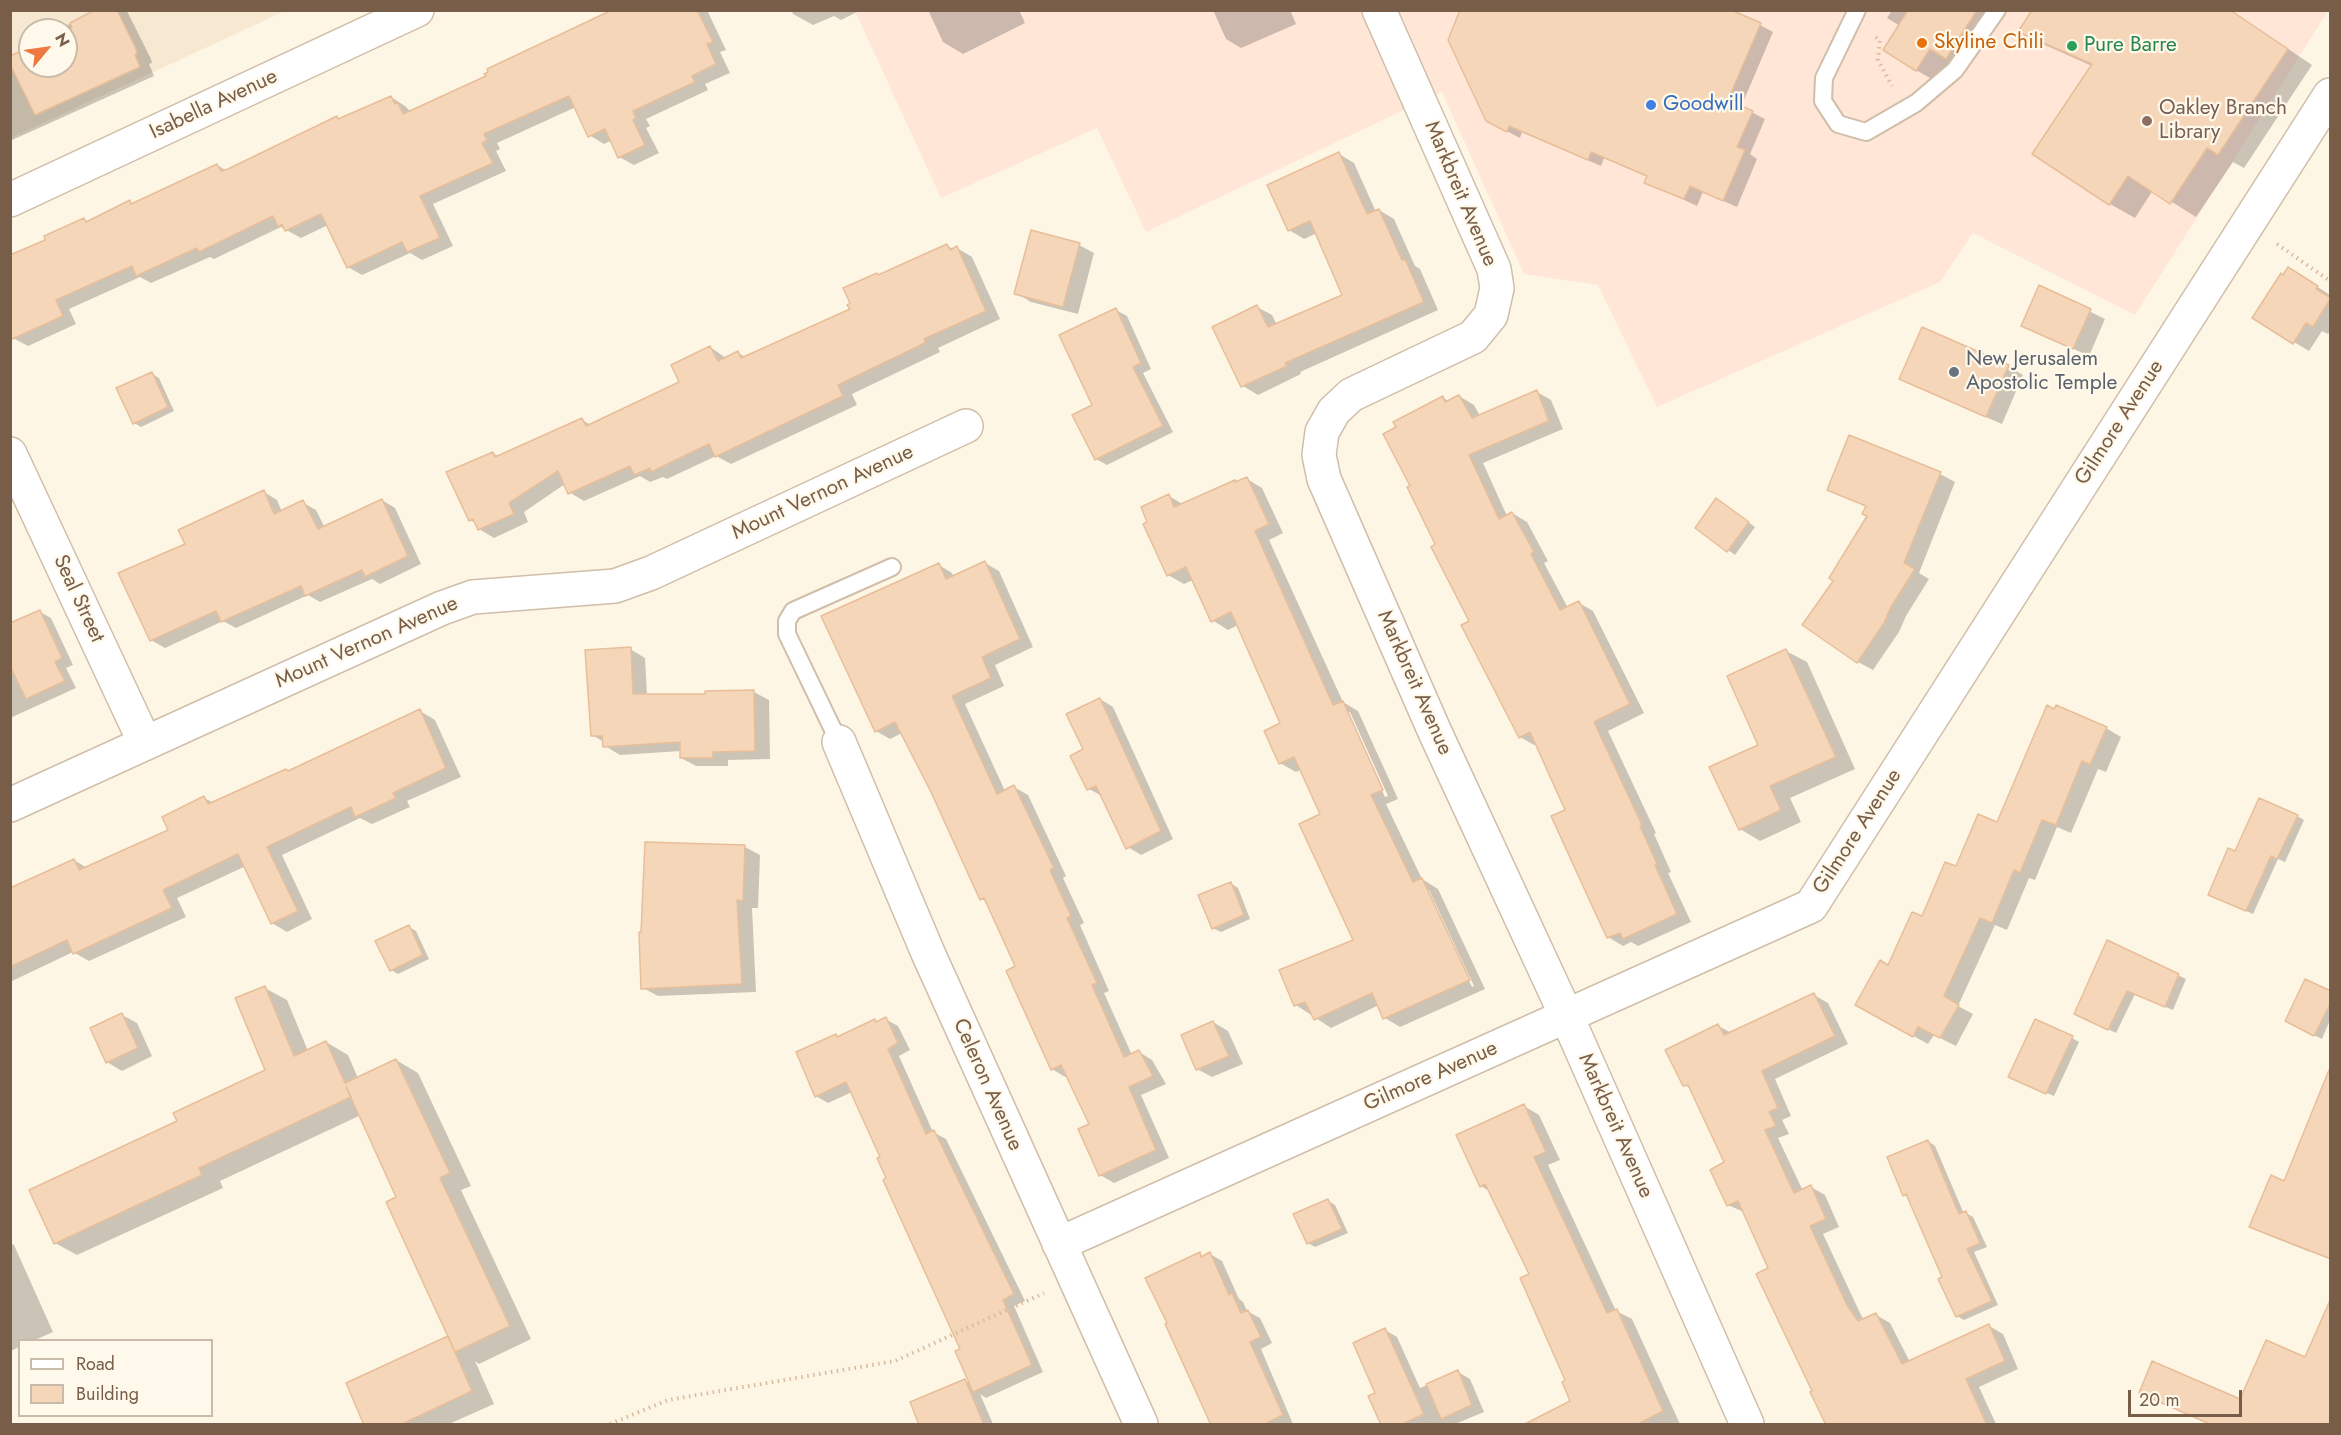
<!DOCTYPE html>
<style>
body{margin:0}
#map{position:relative;width:2341px;height:1435px;overflow:hidden;background:#fef6e4;font-family:Jost,sans-serif}
canvas{display:block}
.frame{position:absolute;inset:0;border:12px solid #785d48;pointer-events:none}
.legend{position:absolute;left:18px;top:1339px;width:195px;height:78px;box-sizing:border-box;background:#fff9eb;border:2px solid #c9bbaa;margin:0;padding:8px 10px;list-style:none;font-size:18px;color:#785d48}
.legend li{display:flex;align-items:center;gap:12px;height:30px}
.legend b{width:30px;border:2px solid #c9bbaa}
.north{position:absolute;left:18px;top:18px;width:60px;height:60px;box-sizing:border-box;background:#fff9eb;border:2px solid #c9bbaa;border-radius:50%;rotate:61deg;font-size:16px;font-weight:700;line-height:24px;text-align:center;color:#785d48}
.north::after{content:'';display:block;margin:auto;width:21px;height:27px;background:#ef7841;clip-path:polygon(50% 0,100% 100%,50% 72%,0 100%)}
.scale{position:absolute;left:2128px;top:1390px;width:114px;height:27px;box-sizing:border-box;border:3px solid #785d48;border-top:0;padding-left:8px;font-size:18px;line-height:21px;white-space:nowrap;color:#785d48;-webkit-text-stroke:4px #fff9eb;paint-order:stroke}
</style>
<div id="map">
<canvas width="2341" height="1435"></canvas>
<div class="frame"></div>
<ul class="legend">
<li><b style="height:8px;background:#fff"></b>Road</li>
<li><b style="height:16px;background:#f5d6b9"></b>Building</li>
</ul>
<div class="north">N</div>
<div class="scale">20 m</div>
</div>
<script>
const context = document.querySelector('canvas').getContext('2d');
context.lineJoin = 'round';
function fill(path, color) { context.fillStyle = color; context.fill(path, 'evenodd'); }
function trace(path, color, width, dash) { context.strokeStyle = color; context.lineWidth = width; context.lineCap = dash ? 'butt' : 'round'; context.setLineDash(dash || []); context.stroke(path); }
function write(font, color, halo, rows, align = 'center') {
  context.font = font + ' Jost,sans-serif'; context.lineWidth = 4.5; context.setLineDash([]); context.textBaseline = 'middle'; context.strokeStyle = halo; context.fillStyle = color; for (const [text, x, y, turn = 0] of rows) {
    context.save(); context.translate(x, y); context.rotate((+turn || 0) * Math.PI / 180); context.textAlign = isNaN(turn) ? turn : align; if (halo) context.strokeText(text, 0, 0); context.fillText(text, 0, 0); context.restore();
  }
}
fill(new Path2D(`
 M11,10L285,11L11,138ZM30,30H66V66H30Z`), '#f6e8d1');
fill(new Path2D(`
 M855,11H2328L2135,315L1973,233L1940,282L1657,407L1598,285L1524,274L1442,92L1146,232L1097,128L941,198Z`), '#ffe6d7');
fill(new Path2D(`
 M99,10H125L128,13L151,59L152,63L149,64L154,76L10,141V58L30,49V66H66V30H57Z
 M637,10H707L726,50L720,52L730,73L705,84L708,90L646,119L650,126L646,128L659,153L634,165L619,157L612,140L604,144L589,135L576,107L497,143L500,149L496,151L506,171L433,204L453,246L422,260L410,253L362,275L348,267L328,225L301,238L281,227L214,259L210,257L151,283L140,277L69,309L76,324L28,346L13,338L47,240L84,220L88,222L130,202L134,205L217,165L227,171L391,97L405,106L411,112Z
 M791,10H861L841,20L834,16L813,25L793,14Z
 M928,10H1019L1025,23L963,54L943,42Z
 M1213,10H1290L1296,24L1241,48L1226,39Z
 M1892,10H1996L1939,83L1916,70L1900,26L1887,18Z
 M2230,10L2312,65L2244,168L2233,162L2196,217L2153,190L2135,218L2110,204L2092,66L2045,45L2021,31Z
 M1760,25L1773,32L1741,107L1765,119L1750,154L1757,159L1737,207L1703,192L1697,206L1646,182L1648,177L1604,158L1601,166L1522,132L1520,138L1501,128Z
 M1339,154L1354,163L1376,212L1379,210L1394,219L1415,266L1420,269L1438,310L1300,372L1301,374L1258,395L1243,386L1257,307L1272,315L1277,325L1344,296L1317,233L1304,239L1289,230Z
 M1079,245L1094,253L1078,314L1031,302L1016,293Z
 M947,246L954,249L957,248L972,257L1000,319L938,348L940,352L852,394L857,405L731,464L716,456L667,479L663,477L650,482L640,476L584,501L569,492L565,484L524,512L528,522L494,538L479,529L477,524L470,520L493,453L499,457L582,420L591,425L681,383L710,347L726,358L738,353L746,357L852,310L880,276Z
 M2304,278L2330,295V331L2328,334L2322,331L2309,351L2294,342Z
 M2040,287L2105,319L2089,356L2023,325Z
 M1116,310L1127,316L1151,369L1143,373L1173,432L1107,465L1096,459L1094,406Z
 M2008,366L2023,375L2002,424L1916,387L1901,379Z
 M152,374L159,378L174,411L141,427L134,423Z
 M1537,392L1551,400L1563,429L1483,463L1507,516L1512,513L1527,522L1548,561L1544,563L1568,608L1579,603L1593,611L1644,713L1608,731L1656,833L1654,834L1671,872L1668,873L1691,922L1638,946L1631,942L1623,946L1608,937L1567,810L1537,744L1534,745L1520,737L1463,626L1471,622L1412,487L1443,398L1449,401L1459,396L1474,405L1480,416Z
 M1940,474L1955,482L1919,573L1929,579L1906,616L1899,632L1873,670L1858,662L1835,580L1869,516L1867,507L1829,489Z
 M1247,479L1262,488L1283,533L1269,540L1343,702L1358,711L1398,799L1386,804L1422,879L1438,889L1485,989L1400,1027L1385,1018L1379,1005L1331,1028L1296,1005L1356,940L1322,815L1300,770L1296,772L1280,763L1282,724L1238,625L1228,630L1212,620L1193,580L1184,584L1168,575L1149,522L1169,496L1184,505L1235,481L1237,483ZM1346,712H1350L1388,796L1385,797ZM1426,890H1429L1474,986L1472,987Z
 M264,492L277,500L282,512L302,502L316,510L325,528L382,500L395,508L421,564L380,584L372,579L320,602L308,595L236,628L223,621L165,648L151,640L187,545Z
 M1724,504L1755,527L1735,555L1697,528Z
 M985,563L999,571L1033,647L995,665L1004,686L965,704L1005,791L1014,787L1028,795L1066,876L1063,878L1084,923L1080,925L1109,991L1104,993L1132,1055L1139,1052L1152,1060L1166,1084L1141,1095L1169,1158L1114,1183L1100,1175L1091,1125L1068,1076L1065,1077L1052,1069L1017,967L988,903L982,899L902,733L890,739L876,731L939,565L952,573L954,577Z
 M40,612L51,618L73,665L66,668L76,688L10,718V625Z
 M630,649L645,658L647,695H706L754,692L769,700L770,759L728,760V766H696L681,758V751L620,755L605,746L604,742L592,735Z
 M1786,651L1807,662L1855,769L1790,798L1801,822L1760,841L1740,829Z
 M1100,699L1113,707L1173,839L1141,855L1128,847L1102,796L1089,789L1085,750Z
 M420,711L435,720L461,777L407,801L410,807L372,824L360,818L282,855L312,919L287,932L272,923L246,866L177,898L186,917L89,961L73,952L10,982V897L74,860L87,868L170,831L204,798L214,803L290,772Z
 M2106,728L2121,737L2106,772L2098,769L2071,833L2057,827L2035,880L2029,878L2007,930L1995,925L1958,1006L1973,1014L1956,1046L1934,1035L1928,1044L1857,1005L1889,967L1957,868L1997,824Z
 M2297,816L2304,820L2285,862L2278,859L2253,914L2217,898L2236,853Z
 M745,847L760,855L758,908H752L756,992L658,996L643,988Z
 M1230,883L1238,888L1250,919L1221,932L1213,928Z
 M409,927L416,931L429,959L398,974L391,970Z
 M2108,942L2186,979L2173,1010L2135,994L2116,1033L2083,1017Z
 M265,988L287,1000L308,1051L326,1042L348,1055L358,1078L396,1060L418,1073L471,1186L461,1190L531,1339L479,1364L475,1361L494,1404L449,1424H366L452,1341L398,1198L361,1115L220,1181L223,1188L77,1255L55,1243L179,1121L267,1070Z
 M2330,993V1020L2322,1039L2294,1025Z
 M1814,995L1828,1003L1848,1044L1775,1079L1791,1116L1782,1120L1789,1134L1778,1138L1803,1191L1811,1187L1825,1195L1839,1227L1823,1234L1861,1315L1864,1320L1876,1315L1890,1323L1910,1362L1989,1326L2003,1334L2018,1369L1979,1387L1996,1424H1828L1770,1269L1744,1212L1728,1205L1726,1163L1691,1089L1685,1085L1718,1026L1732,1033Z
 M122,1015L137,1023L152,1056L122,1071L107,1062Z
 M885,1019L898,1026L910,1050L899,1056L933,1132L946,1139L1025,1301L1014,1306L1043,1372L986,1398L980,1394L993,1424H921L965,1381L971,1384L962,1349L888,1179L882,1157L852,1092L828,1103L816,1096L835,1036L838,1037L875,1021L878,1022Z
 M1213,1022L1228,1031L1243,1064L1212,1077L1197,1069Z
 M2072,1038L2079,1042L2054,1096L2017,1080Z
 M1524,1106L1539,1115L1560,1160L1548,1165L1616,1311L1632,1319L1680,1424H1568L1572,1401L1567,1381L1531,1274L1491,1192L1481,1186Z
 M1928,1141L1935,1146L1964,1214L1966,1213L1973,1217L1987,1247L1974,1252L1998,1305L1964,1320L1957,1316L1944,1277L1909,1198L1904,1195Z
 M2285,1183L2330,1200L2310,1252L2265,1234L2251,1226Z
 M1328,1201L1335,1205L1348,1233L1315,1247L1308,1243Z
 M10,1243L14,1245L53,1332L35,1340H20V1347L10,1351Z
 M1199,1254L1204,1257L1210,1254L1222,1261L1239,1299L1243,1302L1247,1311L1260,1318L1272,1343L1261,1349L1293,1424H1210L1207,1418L1209,1417Z
 M1385,1330L1397,1337L1420,1388L1458,1372L1470,1379L1484,1412L1455,1424H1383L1377,1393Z
 M2306,1359L2330,1424H2210L2140,1393L2241,1401Z`), '#0003');
const building = new Path2D(`
 M95,10H117L136,49L137,54L135,55L140,67L35,115L10,64V56L30,47V66H66V30L72,28L70,23Z
 M612,10H697L713,42L707,44L716,64L692,76L695,82L633,111L636,118L633,120L645,145L618,158L605,129L588,137L569,96L484,134L487,140L482,143L493,163L420,196L440,238L407,252L402,242L347,268L321,214L285,231L282,224L278,227L273,216L199,252L197,248L136,276L132,266L56,300L63,316L10,340V255L45,240L44,236L84,218L86,222L130,200L131,204L217,164L221,171L228,169L337,116L338,119L391,96L395,104L398,103L403,114L486,76L484,74L488,72L487,69Z
 M1460,10H1731L1761,23L1728,100L1753,111L1737,147L1745,150L1723,201L1690,186L1684,199L1644,183L1647,176L1591,152L1588,160L1509,126L1507,132L1486,121L1448,40Z
 M1908,10H1977L1946,59L1930,49L1916,71L1883,50Z
 M2032,10H2230L2288,49L2218,155L2207,148L2170,204L2128,176L2109,205L2032,154L2092,64L2018,32Z
 M1339,152L1367,214L1379,209L1402,260L1405,259L1424,302L1285,363L1287,366L1241,387L1212,327L1257,305L1268,327L1342,295L1310,221L1288,231L1267,185Z
 M1031,230L1080,243L1063,307L1014,294Z
 M947,244L950,250L957,246L986,311L924,339L925,343L838,385L843,396L715,457L709,444L651,472L650,468L634,475L630,466L568,494L558,471L509,503L514,514L478,530L473,519L469,521L446,472L493,452L495,457L582,418L586,426L679,382L671,365L710,346L718,361L738,351L741,358L850,309L847,305L850,303L843,288L877,273L878,275Z
 M2288,267L2318,286L2316,289L2331,298L2313,327L2306,323L2293,344L2252,318L2281,273L2283,275Z
 M2039,285L2091,309L2073,349L2021,326Z
 M1116,308L1141,363L1133,367L1163,426L1095,460L1072,415L1092,405L1059,335Z
 M1922,327L2009,365L1986,417L1899,379Z
 M152,372L168,407L133,424L116,388Z
 M1537,390L1549,421L1469,455L1499,519L1512,512L1534,552L1531,554L1560,610L1579,601L1630,704L1594,722L1642,825L1640,826L1657,864L1655,865L1677,914L1623,939L1620,933L1607,938L1593,908L1551,816L1565,810L1530,732L1519,738L1461,625L1469,621L1431,547L1435,544L1407,487L1410,486L1383,434L1396,427L1393,422L1443,396L1445,402L1459,395L1472,418Z
 M1849,435L1941,472L1904,563L1915,569L1891,607L1884,623L1857,663L1802,625L1833,581L1829,578L1867,516L1862,514L1866,506L1827,490Z
 M1247,477L1269,524L1255,531L1333,705L1343,701L1383,790L1371,795L1413,882L1422,878L1470,980L1383,1019L1372,993L1314,1020L1305,1002L1294,1006L1279,970L1353,940L1299,824L1320,814L1294,757L1279,764L1264,731L1280,723L1231,612L1211,622L1186,567L1167,576L1143,524L1147,522L1141,507L1169,494L1174,507L1235,480V482Z
 M264,490L274,514L303,500L318,529L382,499L408,556L365,577L362,570L305,596L301,586L221,622L216,611L150,641L118,573L185,544L178,530Z
 M1716,498L1749,522L1727,552L1695,528Z
 M985,561L1020,639L982,657L991,678L952,696L997,794L1014,785L1054,868L1050,870L1071,916L1067,918L1097,983L1092,985L1124,1057L1139,1050L1153,1076L1129,1087L1156,1150L1099,1176L1078,1129L1089,1124L1061,1065L1051,1070L1006,971L1015,966L984,898L980,900L931,792L895,722L875,732L821,616L939,563L946,579Z
 M40,610L62,658L55,662L65,681L26,699L10,666V623Z
 M631,647L633,694H705V691L754,690L755,751L713,752V758H680V742L603,747L602,736H591L585,650Z
 M1786,649L1836,757L1770,786L1781,810L1739,830L1709,767L1758,745L1727,676Z
 M1100,698L1161,831L1126,849L1096,786L1087,790L1070,756L1083,749L1066,714Z
 M2047,705L2054,709L2056,705L2107,727L2090,765L2082,761L2056,825L2042,820L2020,873L2014,870L1992,923L1980,918L1944,996L1959,1005L1940,1038L1918,1027L1913,1037L1855,1005L1880,960L1888,965L1912,912L1922,916L1945,862L1956,866L1978,814L1997,822Z
 M420,709L446,768L393,793L396,798L355,817L351,807L267,847L298,911L271,924L238,854L163,890L172,908L73,954L67,940L10,967V888L74,859L79,870L168,830L162,817L204,796L208,804L286,769L288,771Z
 M2259,798L2298,815L2277,859L2271,856L2246,911L2208,895L2228,848L2235,851Z
 M645,842L745,845L743,901L737,900L742,984L641,989L639,932H641Z
 M1231,882L1244,915L1212,929L1198,895Z
 M409,925L423,955L390,971L375,941Z
 M2107,940L2179,974L2165,1007L2127,991L2108,1030L2074,1014Z
 M2305,979L2331,991V1002L2314,1036L2285,1021Z
 M265,986L294,1056L326,1041L345,1083L396,1059L450,1173L440,1178L510,1326L455,1352L386,1202L396,1197L346,1087L351,1097L199,1168L202,1175L54,1244L29,1190L177,1121L173,1113L265,1070L235,998Z
 M1814,993L1835,1036L1762,1071L1778,1108L1769,1112L1776,1126L1765,1130L1794,1193L1811,1185L1826,1219L1810,1226L1847,1305L1858,1321L1876,1313L1902,1364L1989,1324L2005,1361L1966,1379L1987,1425H1826L1810,1392L1812,1391L1756,1274L1768,1268L1738,1201L1727,1206L1710,1170L1724,1162L1688,1085L1683,1086L1665,1050L1718,1024L1724,1035Z
 M122,1013L138,1048L106,1063L90,1028Z
 M886,1017L898,1043L888,1049L926,1134L934,1130L1014,1294L1003,1300L1032,1365L973,1392L955,1351L960,1349L883,1180L886,1178L877,1158L880,1157L846,1082L815,1097L796,1052L836,1034L837,1037L875,1019L876,1022Z
 M2035,1019L2073,1036L2046,1094L2008,1077Z
 M1213,1021L1229,1056L1196,1070L1181,1035Z
 M2329,1070L2331,1071V1259L2249,1227L2271,1175L2284,1181Z
 M1524,1104L1546,1152L1534,1157L1607,1313L1617,1309L1663,1411L1636,1425H1523L1570,1401L1562,1382L1565,1380L1520,1278L1529,1274L1485,1184L1480,1187L1456,1135Z
 M1928,1140L1959,1214L1966,1211L1980,1243L1967,1249L1992,1301L1956,1317L1938,1279L1942,1277L1906,1194L1903,1196L1887,1157Z
 M1328,1199L1342,1229L1307,1244L1293,1214Z
 M1200,1252L1201,1257L1210,1252L1229,1295L1232,1293L1241,1313L1248,1310L1261,1337L1250,1342L1283,1415L1263,1425H1211L1165,1324L1167,1323L1145,1278Z
 M2331,1298V1425H2212L2139,1393L2152,1361L2240,1399L2266,1340L2305,1357Z
 M1385,1328L1424,1414L1400,1425H1381L1368,1396L1375,1393L1353,1343Z
 M448,1336L472,1391L400,1425H364L346,1383Z
 M1458,1370L1472,1405L1441,1419L1426,1384Z
 M965,1379L984,1425H919L910,1402Z`);
fill(building, '#f5d6b9');
trace(building, '#e8be99', 1.5);
const service = new Path2D(`
 M1857,10L1824,78L1823,101L1838,124L1866,132L1916,103L1955,70L1997,10
 M839,742L787,634V621L793,611L892,567`);
const minor = new Path2D(`
 M1379,10L1494,269L1497,288L1491,315L1473,337L1351,395L1334,411L1322,432L1319,455L1324,479L1434,730L1567,1017L1747,1424
 M10,200L417,10
 M10,454L145,743
 M839,742L928,953L1141,1424
 M10,805L442,608L473,597L615,586L651,573L966,426
 M1059,1244L1811,906L2330,95`);
trace(service, '#d0bea9', 20);
trace(minor, '#d0bea9', 36);
trace(new Path2D(`
 M1876,37L1880,40L1878,60L1892,86
 M2277,244L2330,281
 M610,1424L668,1400L895,1361L1044,1293`), '#daba9c', 4, [1.5, 4.5]);
trace(service, '#fff', 16);
trace(minor, '#fff', 33);
for (const [x, y, r, color] of [
 [1922,43,6,"#e8710a"],
 [2072,46,6,"#2e9e5b"],
 [1651,105,6,"#3f7fe0"],
 [2147,121,6,"#8d6e63"],
 [1954,372,6,"#6b7280"]
]) { const dot = new Path2D(); dot.arc(x, y, r, 0, 2 * Math.PI); context.fillStyle = color; context.fill(dot); trace(dot, '#fff9eb', 2); }
write('21px', '#c56008', '#fff9eb', [
 ["Skyline Chili",1934,43]
], 'left');
write('21px', '#27864d', '#fff9eb', [
 ["Pure Barre",2084,46]
], 'left');
write('21px', '#785d48', '#fff9eb', [
 ["Isabella Avenue",214,105,-25],
 ["Markbreit Avenue",1460,194,67],
 ["Gilmore Avenue",2120,423,-57],
 ["Mount Vernon Avenue",823,493,-25],
 ["Seal Street",78,599,65],
 ["Mount Vernon Avenue",367,643,-24],
 ["Markbreit Avenue",1414,683,66],
 ["Gilmore Avenue",1858,832,-57],
 ["Gilmore Avenue",1431,1077,-24],
 ["Celeron Avenue",987,1085,66],
 ["Markbreit Avenue",1615,1126,66]
]);
write('21px', '#366cbe', '#fff9eb', [
 ["Goodwill",1663,105]
], 'left');
write('21px', '#785e54', '#fff9eb', [
 ["Oakley Branch",2159,109],
 ["Library",2159,133]
], 'left');
write('21px', '#5b616d', '#fff9eb', [
 ["New Jerusalem",1966,360],
 ["Apostolic Temple",1966,384]
], 'left');
</script>
